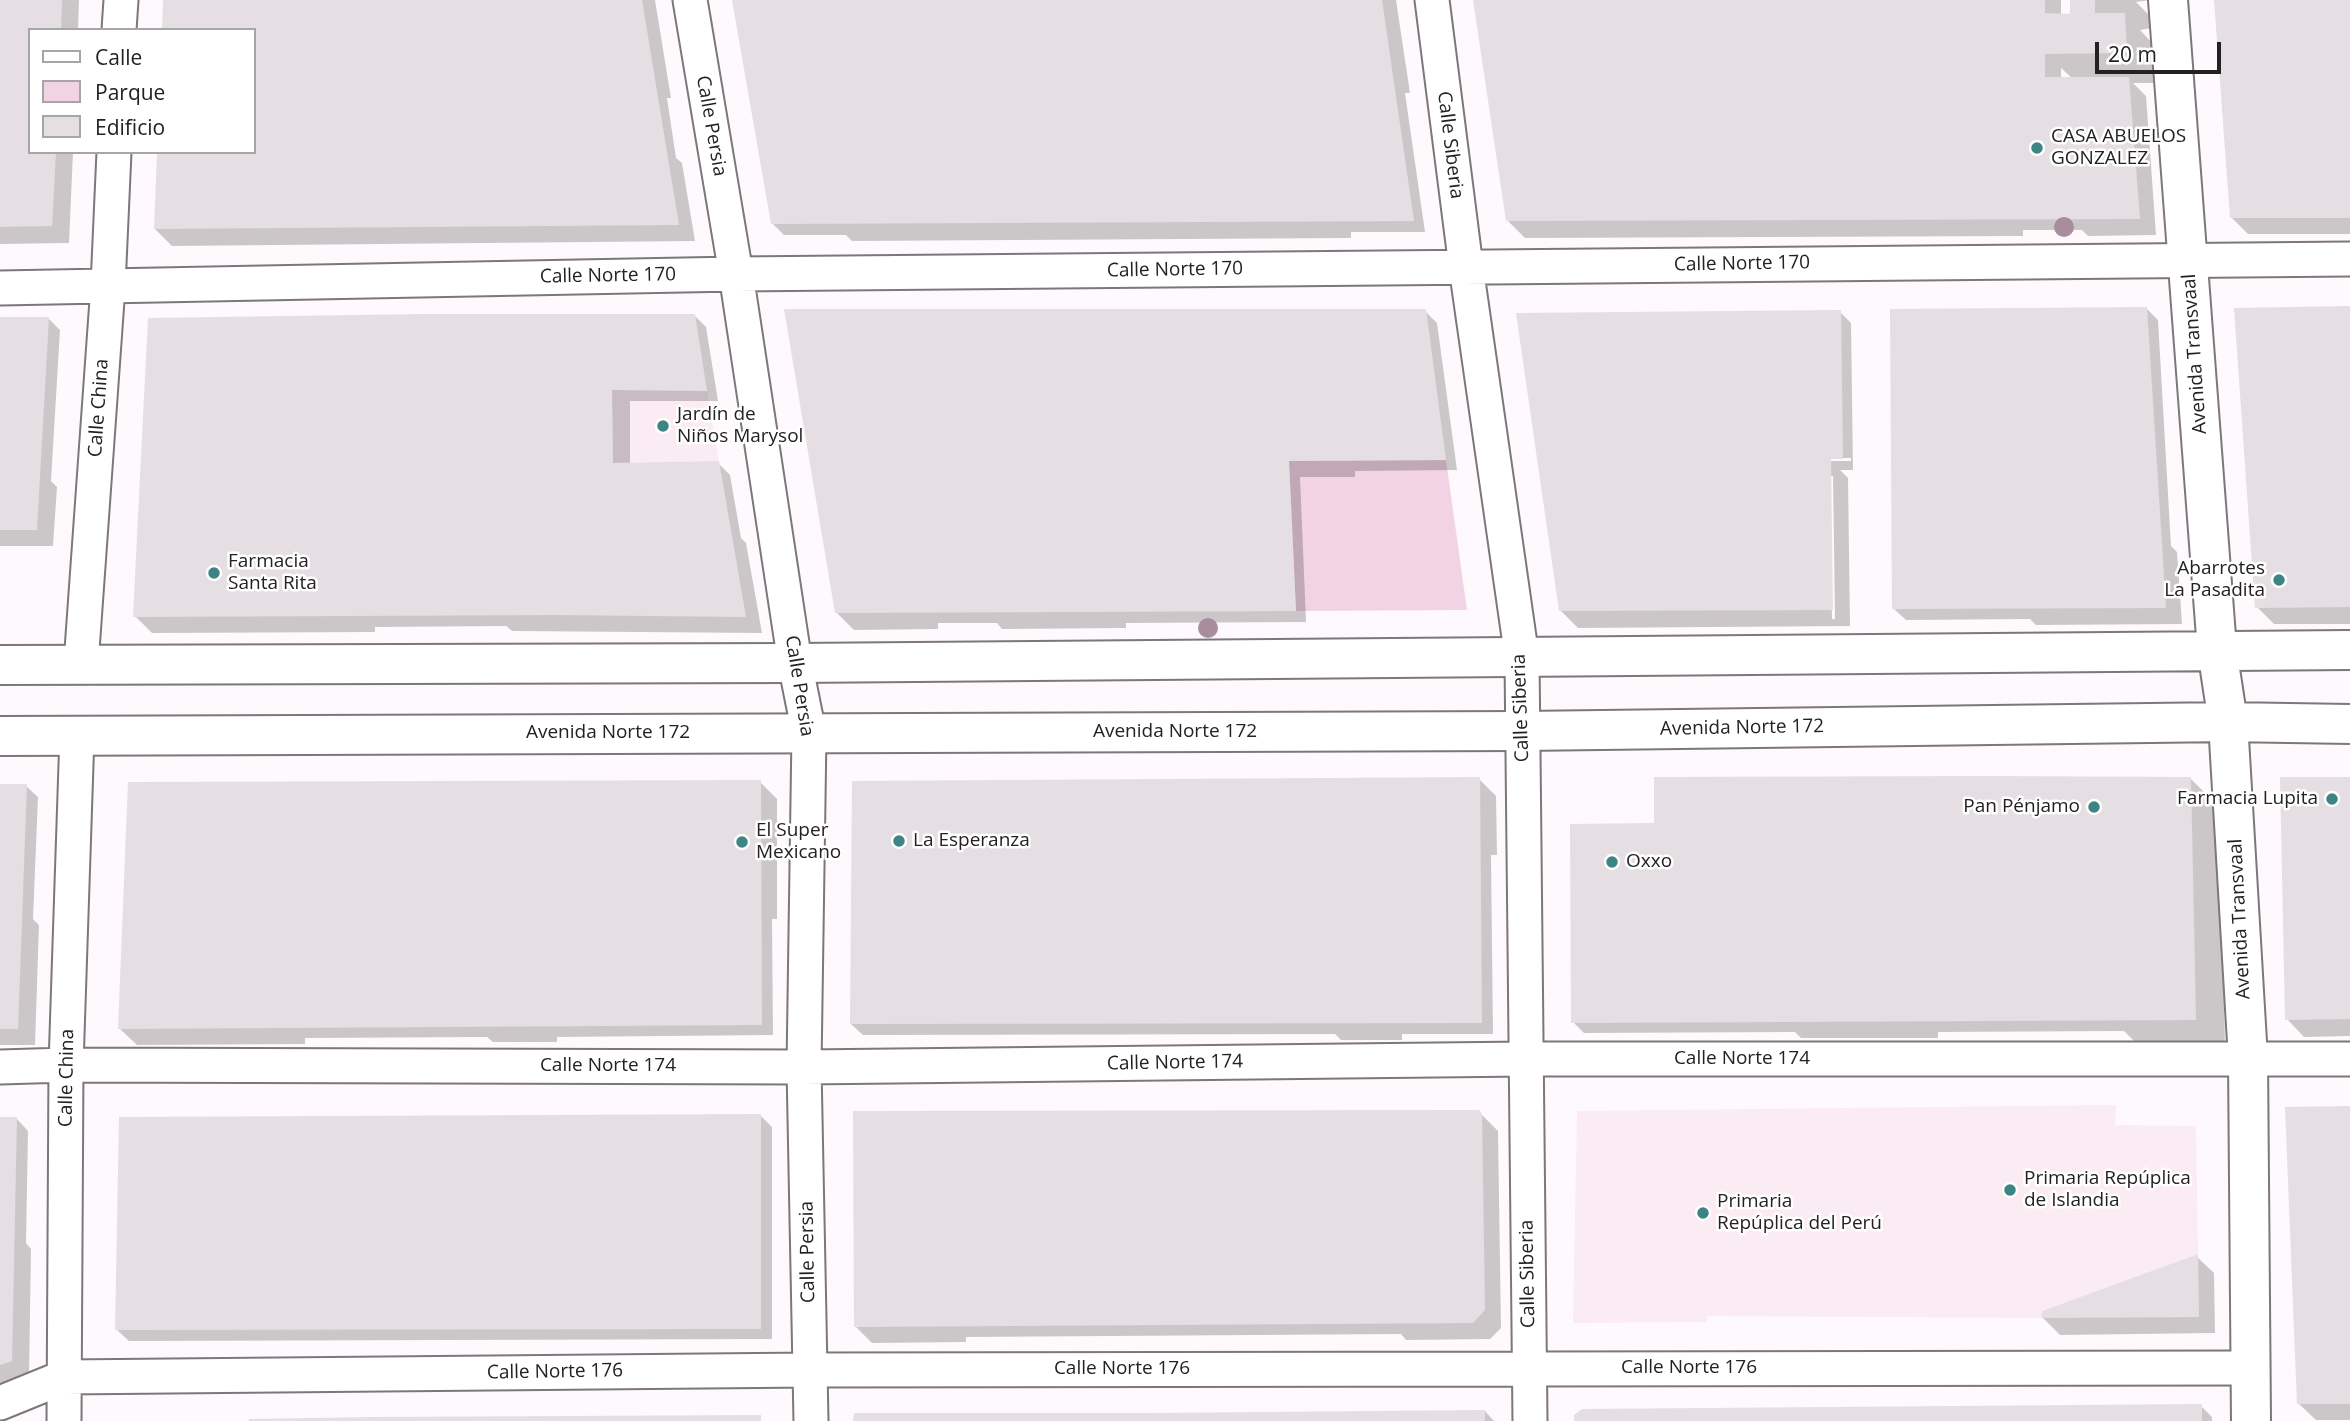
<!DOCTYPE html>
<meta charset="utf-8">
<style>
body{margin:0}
#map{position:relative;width:2350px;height:1421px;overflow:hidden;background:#fef9fc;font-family:"Open Sans",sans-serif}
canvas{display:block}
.legend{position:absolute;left:28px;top:28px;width:228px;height:126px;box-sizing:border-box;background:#fff;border:2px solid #a7a6a7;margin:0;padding:9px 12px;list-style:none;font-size:21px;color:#242123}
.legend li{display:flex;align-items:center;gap:14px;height:35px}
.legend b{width:35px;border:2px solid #a7a6a7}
.scale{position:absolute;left:2095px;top:42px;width:126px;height:32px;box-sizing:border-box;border:4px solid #242123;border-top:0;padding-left:9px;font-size:21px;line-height:24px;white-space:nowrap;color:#242123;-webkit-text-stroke:5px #fff;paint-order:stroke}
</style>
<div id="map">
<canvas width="2350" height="1421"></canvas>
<ul class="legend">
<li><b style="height:9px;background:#fff"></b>Calle</li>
<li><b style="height:19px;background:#f2d3e4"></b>Parque</li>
<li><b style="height:19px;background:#e5dee2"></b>Edificio</li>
</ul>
<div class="scale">20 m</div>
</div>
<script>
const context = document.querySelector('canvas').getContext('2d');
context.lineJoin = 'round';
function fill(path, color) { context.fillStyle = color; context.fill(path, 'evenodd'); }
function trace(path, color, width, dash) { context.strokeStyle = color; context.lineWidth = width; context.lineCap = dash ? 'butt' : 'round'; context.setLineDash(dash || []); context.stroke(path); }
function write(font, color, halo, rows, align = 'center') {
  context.font = font + ' "Open Sans",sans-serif'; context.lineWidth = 5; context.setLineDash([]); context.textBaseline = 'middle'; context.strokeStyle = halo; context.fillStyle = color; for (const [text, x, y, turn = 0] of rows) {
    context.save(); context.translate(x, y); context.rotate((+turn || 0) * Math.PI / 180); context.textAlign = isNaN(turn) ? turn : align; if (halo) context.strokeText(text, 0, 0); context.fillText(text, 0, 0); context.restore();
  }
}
fill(new Path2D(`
 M612,390L707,391L719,461L613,463Z
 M2116,1105L2115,1125L2196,1126L2198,1254L2042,1311L2041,1318L1708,1316L1706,1322L1573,1323L1577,1111Z`), '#fbebf3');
fill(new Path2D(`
 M1446,460L1467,610L1296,611L1289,461Z`), '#f2d3e4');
fill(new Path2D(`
 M0,0H79L78,30H30V152H73L69,243L0,244Z
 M165,0H655L671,98H667L676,158L682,163L695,241L172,246L155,229L254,152V30Z
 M734,0H1396L1410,93H1405L1425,232H1351V238L852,241L846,235H784L772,223Z
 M1475,0H2061V15H2072V0H2151L2136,2L2153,19V28L2140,30L2154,45L2157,83H2133L2146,96L2156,235L2088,236L2082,230H2023V236L1525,238L1508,221ZM2061,68L2073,79H2061Z
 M2216,0H2350V234H2248L2231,217Z
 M2146,308L2158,320L2171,546L2177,552L2182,624L2036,625L2030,619L1906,620L1894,609Z
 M2350,308V624H2274L2257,607Z
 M1425,311L1437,323L1457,470L1355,471V477H1300L1306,622L1126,623V628L1002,629L997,623H938V629L854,630L837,613Z
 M1840,312L1851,323L1853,470H1840L1848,478L1850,626L1578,628L1560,610ZM1827,458H1851V461H1831ZM1830,476H1833L1835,619H1832Z
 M694,315L706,327L718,401H630V464L718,463L730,475L741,538L746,543L762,633L512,631L506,626L375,627V632L152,633L135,616Z
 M0,319H49L60,330L51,481L57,487L53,546H0Z
 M2350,778V1036L2304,1037L2287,1019Z
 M1479,779L1496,796L1497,855H1491L1493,1034H1402V1040H1341L1335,1034L863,1035L851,1024Z
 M2191,779L2221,809L2225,1049L2143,1050L2124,1031L1938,1032V1038H1801L1795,1032L1584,1033L1573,1022L1656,824Z
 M760,782L777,799V919H772L773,1035L557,1037V1042H493L487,1037L305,1038V1044L137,1045L119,1028Z
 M0,786H26L38,797L33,919L39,925L35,1045H0Z
 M2350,1108V1420H2316L2298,1403Z
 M1478,1111L1498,1131L1501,1328L1490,1339L1406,1340L1401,1334L966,1337V1342L872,1343L855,1326Z
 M761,1116L772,1127V1339L129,1341L117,1330Z
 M0,1119H17L28,1131L26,1243L31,1249L29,1378L0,1388Z
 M2197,1257L2214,1273L2215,1333L2060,1335L2043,1318Z
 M2201,1406L2212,1417V1421H1576Z
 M1485,1411L1494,1421H855Z`), '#0003');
fill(new Path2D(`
 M0,0H62L61,30H30V152H56L52,226L0,227Z
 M163,0H642L679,225L154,229L157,152H254V30H162Z
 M732,0H1382L1414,221L771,224Z
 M1473,0H2045V13L2070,14V0H2095V13H2125L2127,53L2045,54V77H2129L2140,219L1506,221Z
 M2214,0H2350V218H2230Z
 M2350,306V607L2255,608L2234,308Z
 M2147,307L2166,608L1892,609L1890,309Z
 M784,309H1426L1446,460L1289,461L1296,611L835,613Z
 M1841,310L1843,459H1831L1833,610L1559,611L1516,313Z
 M425,314H695L707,391L612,390L613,463L719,461L746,617L556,615L133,617L148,318Z
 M0,317H49L37,530H0Z
 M1984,776L2191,777L2196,1020L1571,1023L1570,824L1654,823V777Z
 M1480,777L1482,1023L850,1024L852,781Z
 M2280,777H2350V1019L2285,1020Z
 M761,780L762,1025L118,1029L128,782Z
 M0,784H27L18,1029H0Z
 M2350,1106V1404H2297L2285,1107Z
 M1479,1110L1482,1114L1485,1310L1473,1323L854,1327L853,1111Z
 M761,1114V1329L115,1330L119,1117Z
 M0,1117H17L12,1361L0,1365Z
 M2198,1254L2199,1317L2041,1318L2042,1311Z
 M2202,1404V1421H1574V1415L1582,1409Z
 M1485,1410V1421H853L854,1413H1154Z
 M761,1415V1421H249V1419L372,1417Z`), '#e5dee2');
const street = new Path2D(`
 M690,0L736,274L795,663L809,733L804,1067L811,1421
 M1432,0L1466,267L1522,658L1530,1421
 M119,30L121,0
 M0,288L736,274L2350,259
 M81,664L108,286L114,152
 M0,1067L66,1065L804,1067L1526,1059H2350
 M0,1403L64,1377L811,1370L2249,1368
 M64,1421L66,1065L77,734`);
const secondary = new Path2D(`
 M2168,0L2217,650L2228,722L2248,1059L2251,1421
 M0,665L795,663L2350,650
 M0,736L1523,731L2228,722L2350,724`);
trace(street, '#7d767a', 37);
trace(secondary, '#7d767a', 42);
trace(street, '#fff', 33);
trace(secondary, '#fff', 38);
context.fillStyle = '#a98d9e';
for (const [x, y] of [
 [2064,227],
 [1208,628]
]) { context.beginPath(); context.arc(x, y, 10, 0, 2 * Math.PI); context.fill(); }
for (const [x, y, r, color] of [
 [2037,148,7,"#3d8584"],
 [663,426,7,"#3d8584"],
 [214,573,7,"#3d8584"],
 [2279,580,7,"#3d8584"],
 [2332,799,7,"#3d8584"],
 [2094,807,7,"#3d8584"],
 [899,841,7,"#3d8584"],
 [742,842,7,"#3d8584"],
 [1612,862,7,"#3d8584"],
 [2010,1190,7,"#3d8584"],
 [1703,1213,7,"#3d8584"]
]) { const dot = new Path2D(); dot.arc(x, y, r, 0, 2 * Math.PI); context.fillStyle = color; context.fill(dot); trace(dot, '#fff', 2.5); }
write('19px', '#242123', '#fff', [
 ["Calle Persia",711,126,80],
 ["Calle Siberia",1450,145,83],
 ["Calle Norte 170",1742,264,-1],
 ["Calle Norte 170",1175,270,-1],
 ["Calle Norte 170",608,276,-1],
 ["Avenida Transvaal",2195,354,-94],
 ["Calle China",99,408,-86],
 ["Calle Persia",799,686,81],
 ["Calle Siberia",1521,708,-92],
 ["Avenida Norte 172",1742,728,-1],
 ["Avenida Norte 172",1175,732],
 ["Avenida Norte 172",608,733],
 ["Avenida Transvaal",2240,919,-93],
 ["Calle Norte 174",1742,1059],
 ["Calle Norte 174",1175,1063,-1],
 ["Calle Norte 174",608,1066],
 ["Calle China",67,1078,-89],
 ["Calle Persia",808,1252,-91],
 ["Calle Siberia",1528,1274,-91],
 ["Calle Norte 176",1689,1368],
 ["Calle Norte 176",1122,1369],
 ["Calle Norte 176",555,1372,-1]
]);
write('19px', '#242123', '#fff', [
 ["CASA ABUELOS",2051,137],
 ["GONZALEZ",2051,159],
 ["Jardín de",677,415],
 ["Niños Marysol",677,437],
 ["Farmacia",228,562],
 ["Santa Rita",228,584],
 ["Abarrotes",2265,569,"right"],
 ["La Pasadita",2265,591,"right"],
 ["Farmacia Lupita",2318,799,"right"],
 ["Pan Pénjamo",2080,807,"right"],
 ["El Super",756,831],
 ["Mexicano",756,853],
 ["La Esperanza",913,841],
 ["Oxxo",1626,862],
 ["Primaria Repúplica",2024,1179],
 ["de Islandia",2024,1201],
 ["Primaria",1717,1202],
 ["Repúplica del Perú",1717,1224]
], 'left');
</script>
